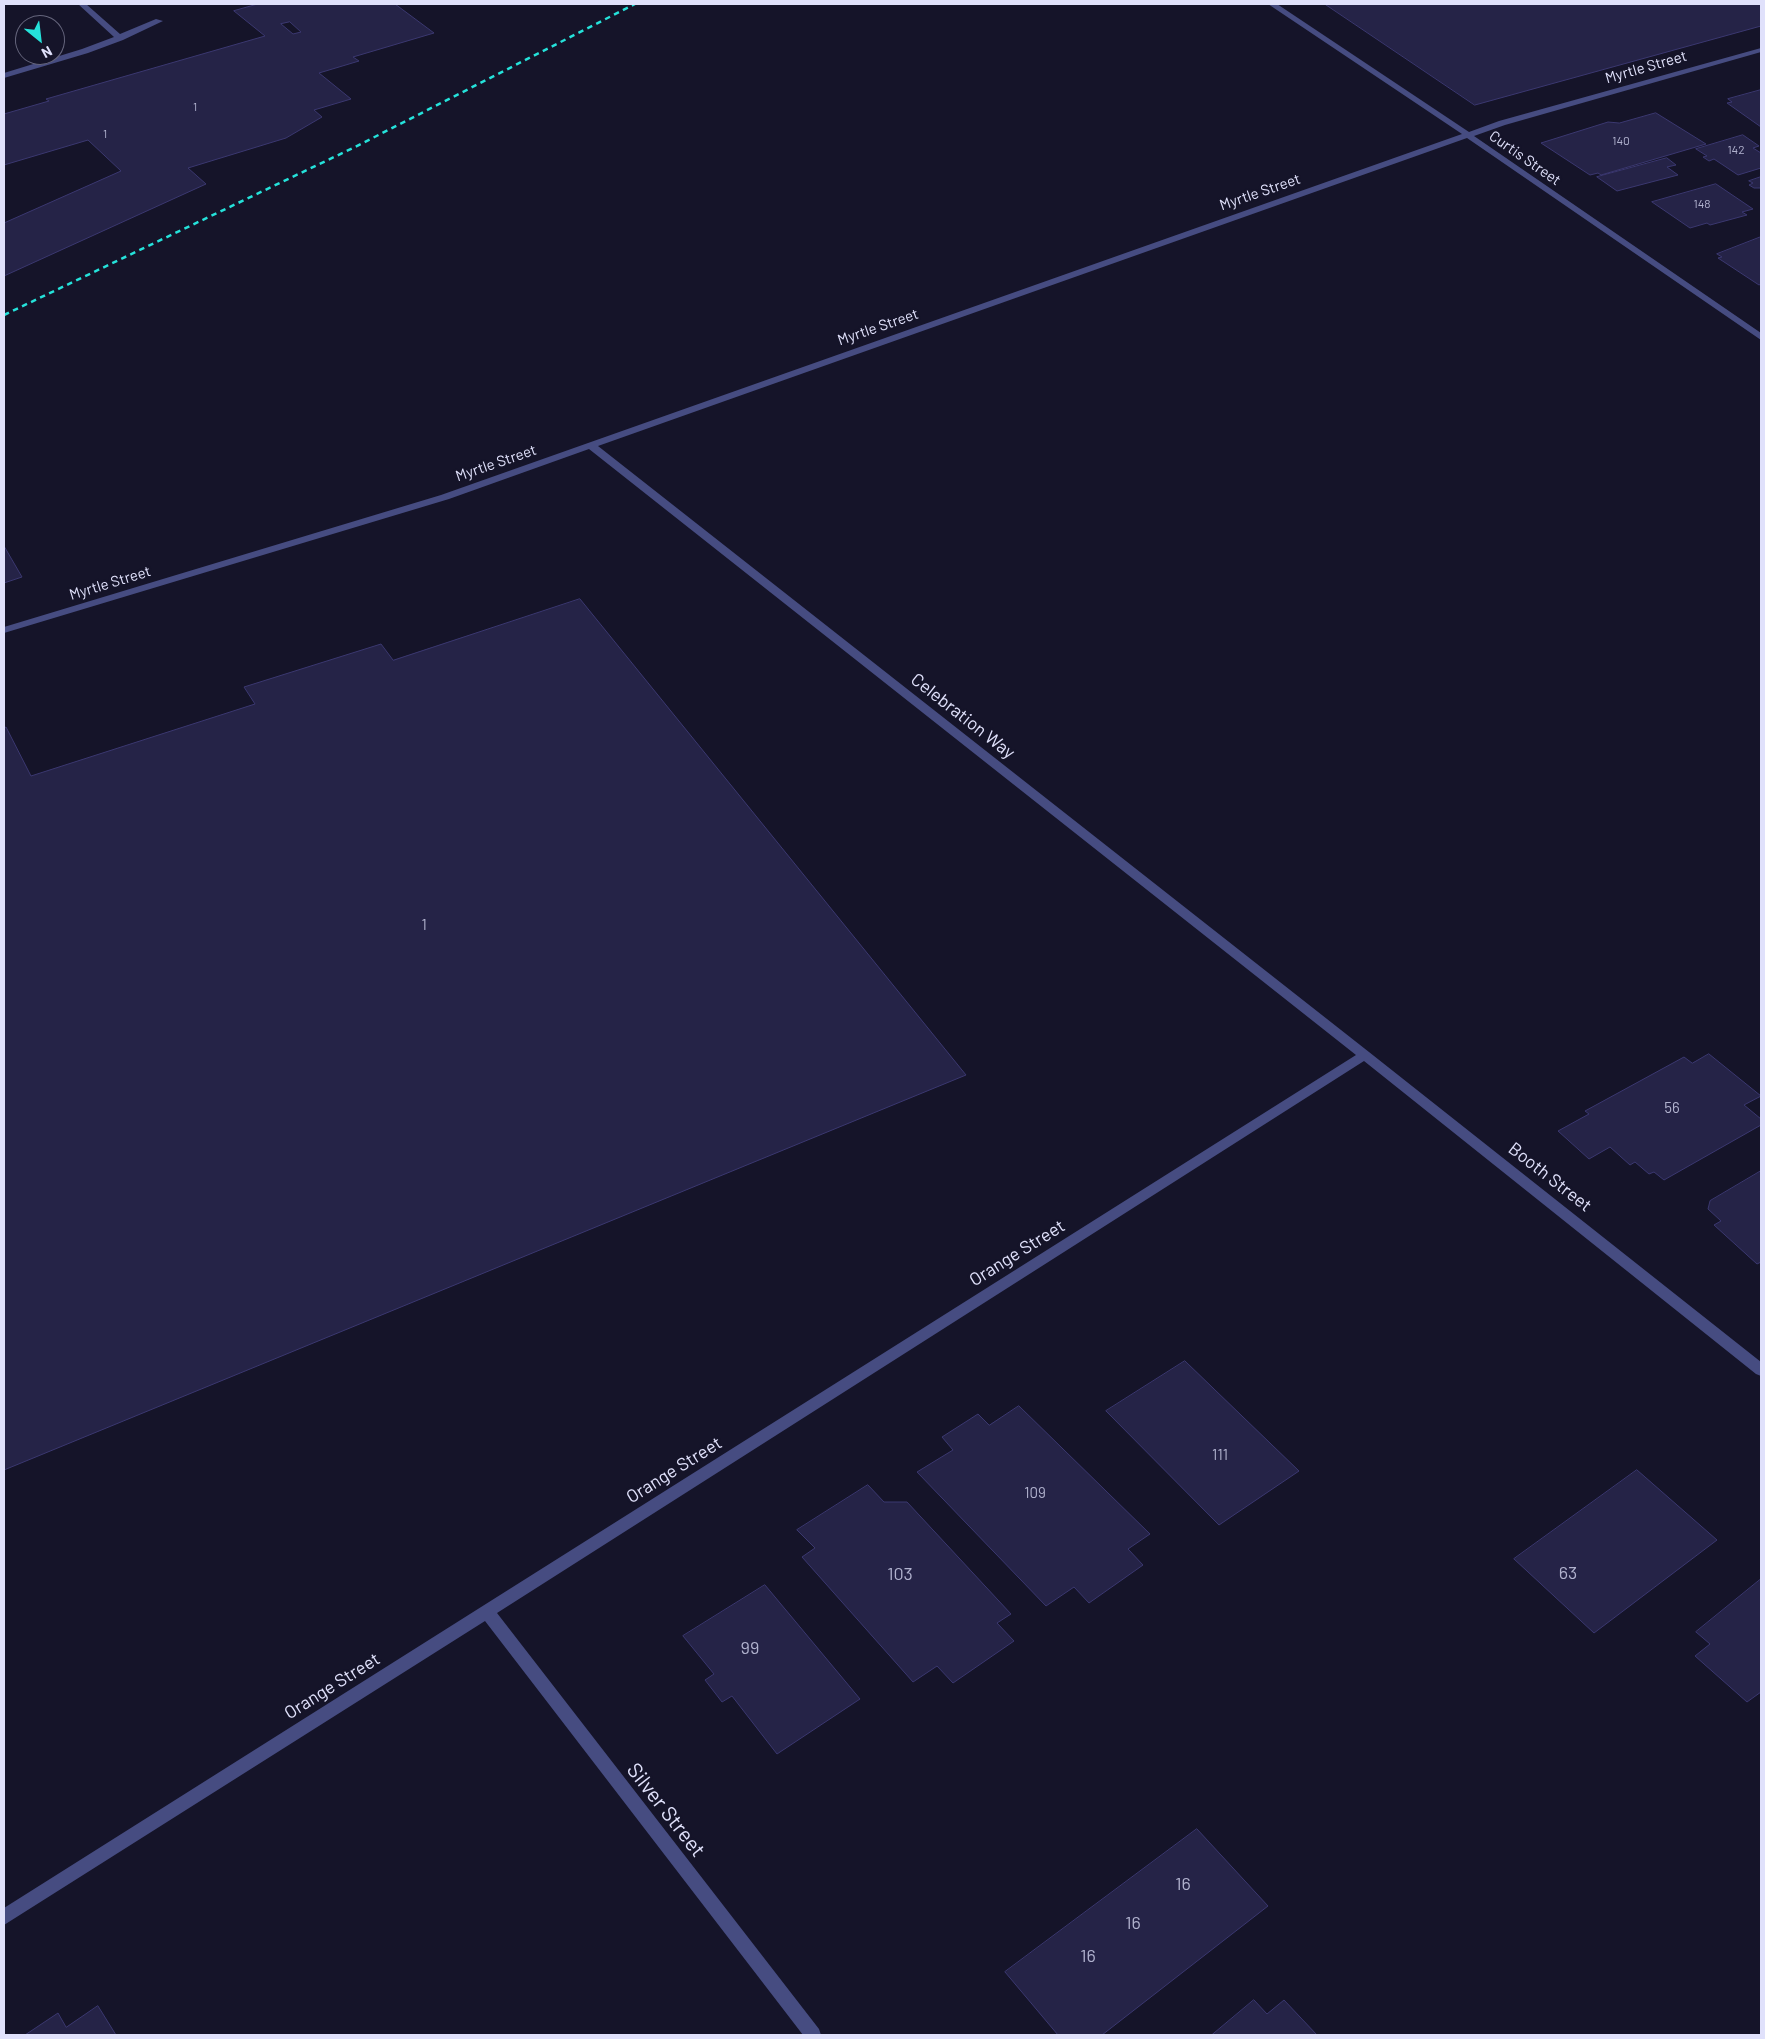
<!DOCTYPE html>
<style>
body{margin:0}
#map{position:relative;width:1765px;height:2039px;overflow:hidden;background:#151429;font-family:Barlow,sans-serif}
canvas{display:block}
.frame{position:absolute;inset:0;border:5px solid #e0e1fb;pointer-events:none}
.north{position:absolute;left:15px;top:15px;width:50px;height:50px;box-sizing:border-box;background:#151429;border:1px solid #66667d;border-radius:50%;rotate:151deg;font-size:14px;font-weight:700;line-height:20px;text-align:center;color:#e0e1fb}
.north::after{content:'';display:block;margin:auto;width:18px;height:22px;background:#25e2da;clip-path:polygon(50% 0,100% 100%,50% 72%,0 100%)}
</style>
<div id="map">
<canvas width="1765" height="2039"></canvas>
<div class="frame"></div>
<div class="north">N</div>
</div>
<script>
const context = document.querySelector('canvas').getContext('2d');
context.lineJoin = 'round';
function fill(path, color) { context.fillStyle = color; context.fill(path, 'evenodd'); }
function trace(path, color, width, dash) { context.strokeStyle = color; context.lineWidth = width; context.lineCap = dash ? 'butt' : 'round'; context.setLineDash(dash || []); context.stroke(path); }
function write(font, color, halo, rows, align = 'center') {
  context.font = font + ' Barlow,sans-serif'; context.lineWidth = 4.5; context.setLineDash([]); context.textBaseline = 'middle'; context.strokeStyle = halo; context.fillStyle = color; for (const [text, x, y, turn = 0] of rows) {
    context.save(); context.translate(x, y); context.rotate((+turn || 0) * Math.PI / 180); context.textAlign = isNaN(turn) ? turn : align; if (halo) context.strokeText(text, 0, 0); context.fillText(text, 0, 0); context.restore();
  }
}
const building = new Path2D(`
 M258,4H395L434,33L353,57L359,61L319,73L351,99L314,110L322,117L286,138L188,168L206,184L4,276V223L121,171L88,140L4,165V114L49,101L46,99L265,36L234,11ZM290,22L301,32L293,34L281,24Z
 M1325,4H1761V26L1475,105Z
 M1761,90V127L1727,103L1732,102L1728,99Z
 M1656,113L1706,144L1601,175L1598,173L1590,175L1541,143L1608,122L1619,123Z
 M1743,135L1759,146L1753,148L1761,153V168L1738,175L1714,159L1709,161L1703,157L1707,156L1696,149Z
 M1667,158L1676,165L1667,167L1678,175L1617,191L1597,177Z
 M1761,177V188H1754L1749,185L1753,183L1749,181Z
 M1716,184L1753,209L1742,212L1747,215L1710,225L1707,223L1690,228L1652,202Z
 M1761,237V284L1759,285L1718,258L1722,257L1717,254Z
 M4,546L22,577L4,583Z
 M580,599L966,1075L4,1470V728L6,727L31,776L255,704L244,687L381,644L393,660Z
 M1709,1054L1761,1096L1744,1105L1761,1119V1125L1664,1180L1654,1172L1649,1174L1635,1162L1630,1165L1610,1147L1589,1159L1558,1131L1589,1114L1585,1111L1684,1057L1692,1063Z
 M1761,1171V1262L1757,1264L1714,1225L1721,1221L1708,1209L1710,1201Z
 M1185,1361L1299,1471L1219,1525L1106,1411Z
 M1019,1406L1150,1534L1128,1549L1143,1565L1089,1603L1074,1587L1046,1606L917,1472L953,1450L942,1437L978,1414L989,1425Z
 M1637,1470L1717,1540L1594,1633L1514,1559Z
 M868,1485L884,1502H907L1011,1614L997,1623L1014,1641L953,1683L937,1666L913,1682L802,1557L815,1548L797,1530Z
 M1761,1579V1692L1747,1702L1695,1656L1710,1644L1696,1632Z
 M765,1585L860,1699L777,1754L732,1696L722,1702L705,1680L714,1674L683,1636Z
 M1197,1829L1268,1906L1102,2035H1058L1005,1972Z
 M1254,2000L1267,2014L1284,2000L1317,2035H1212Z
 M98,2006L116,2035H25L58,2013L66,2027Z`);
fill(building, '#252347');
trace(building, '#3b3870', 1);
fill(new Path2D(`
 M78,4H86L120,34L156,19L163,21L123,40L88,53L4,78V73L82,49L114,37Z
 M1268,4H1277L1469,132L1499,121L1761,48V52L1505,125L1474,136L1761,333V340L1467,138L598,446L1369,1052L1761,1362V1376L1756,1374L1364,1061L497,1613L819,2029L821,2035H803L485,1621L4,1925V1908L1356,1055L589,449L449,499L4,633V627L441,495L1462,134Z`), '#464c81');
trace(new Path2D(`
 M4,315L355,147L635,4`), '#25e2da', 2.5, [5.5, 4.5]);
write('12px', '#b1b2ce', null, [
 ["1",195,107],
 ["1",105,134],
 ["140",1621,141],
 ["142",1736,150],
 ["148",1702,204]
]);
write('15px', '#e0e1fb', '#151429', [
 ["Myrtle Street",1646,67,-16],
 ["Curtis Street",1525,158,35],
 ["Myrtle Street",1260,192,-19],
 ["Myrtle Street",878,327,-19],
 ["Myrtle Street",496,463,-19],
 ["Myrtle Street",110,583,-17]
]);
write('15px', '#b1b2ce', null, [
 ["1",424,925],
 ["56",1672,1108],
 ["111",1220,1455],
 ["109",1035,1493]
]);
write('18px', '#e0e1fb', '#151429', [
 ["Celebration Way",963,716,38],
 ["Booth Street",1550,1177,38],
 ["Orange Street",1017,1253,-32],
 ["Orange Street",674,1470,-32],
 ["Orange Street",332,1686,-32]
]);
write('18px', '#b1b2ce', null, [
 ["63",1568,1573],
 ["103",900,1574],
 ["99",750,1648],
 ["16",1183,1884],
 ["16",1133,1923],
 ["16",1088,1956]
]);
write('21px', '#e0e1fb', '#151429', [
 ["Silver Street",666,1810,52]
]);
</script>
